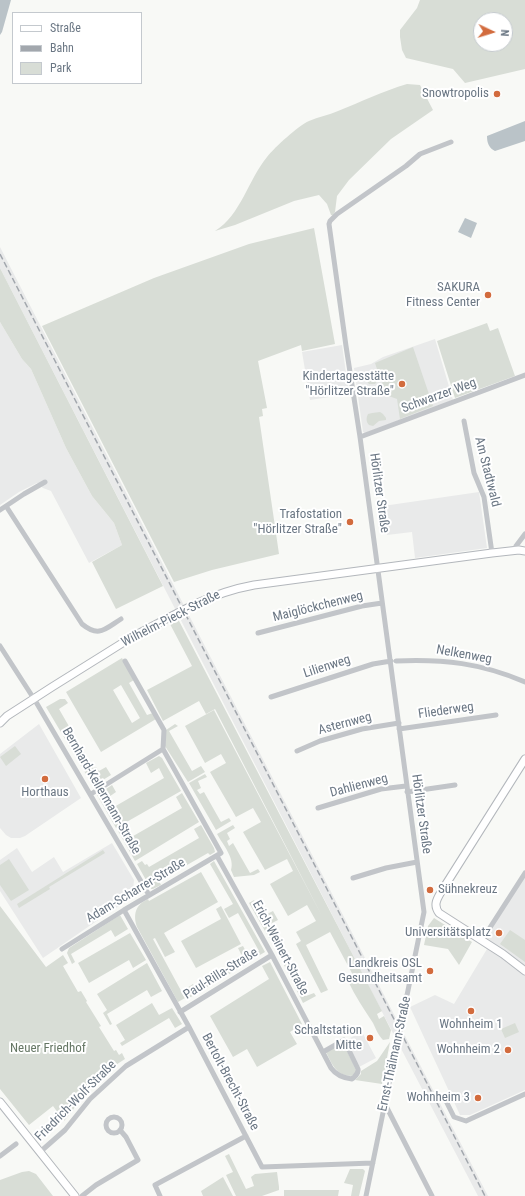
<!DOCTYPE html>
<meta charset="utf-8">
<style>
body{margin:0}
#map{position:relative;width:525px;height:1196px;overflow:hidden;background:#f8f9f6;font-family:"Roboto Condensed",sans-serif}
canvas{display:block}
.legend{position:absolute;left:12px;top:12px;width:130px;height:72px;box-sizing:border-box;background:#fff;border:1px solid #c4c9ce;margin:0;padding:5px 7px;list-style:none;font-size:12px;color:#6b7784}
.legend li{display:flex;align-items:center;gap:8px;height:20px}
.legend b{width:20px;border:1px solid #c4c9ce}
.north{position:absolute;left:473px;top:12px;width:40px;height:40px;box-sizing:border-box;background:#fff;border:1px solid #c4c9ce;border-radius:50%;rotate:94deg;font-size:11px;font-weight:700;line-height:16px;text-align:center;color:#6b7784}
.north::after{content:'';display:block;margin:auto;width:14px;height:18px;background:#d26b3d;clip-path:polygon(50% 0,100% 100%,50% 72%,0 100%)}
</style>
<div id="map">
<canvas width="525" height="1196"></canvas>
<ul class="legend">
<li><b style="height:5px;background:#fff"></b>Straße</li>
<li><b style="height:5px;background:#a2a7ad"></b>Bahn</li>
<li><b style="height:11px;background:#d8ddd6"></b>Park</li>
</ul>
<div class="north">N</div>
</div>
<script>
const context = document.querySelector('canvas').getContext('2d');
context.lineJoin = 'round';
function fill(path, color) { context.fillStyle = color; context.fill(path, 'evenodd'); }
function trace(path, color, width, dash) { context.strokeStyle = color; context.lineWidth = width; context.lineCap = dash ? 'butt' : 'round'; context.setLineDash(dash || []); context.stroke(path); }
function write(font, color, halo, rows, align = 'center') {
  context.font = font + ' "Roboto Condensed",sans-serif'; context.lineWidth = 4; context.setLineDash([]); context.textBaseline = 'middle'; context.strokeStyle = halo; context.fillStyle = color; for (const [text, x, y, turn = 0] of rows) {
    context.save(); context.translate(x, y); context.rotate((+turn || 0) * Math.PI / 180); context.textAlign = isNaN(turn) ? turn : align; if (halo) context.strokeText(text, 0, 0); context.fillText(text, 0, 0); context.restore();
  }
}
fill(new Path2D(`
 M0,247L402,1030L488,1196H478L397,1041L0,268Z
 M0,322L22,359L31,369L66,448L92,496L114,523L122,545L89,563L51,491L43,488L37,483L19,492L0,505Z
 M435,339L453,400L365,433L363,432L354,368L371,364L383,357Z
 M342,345L349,394L310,400L302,352Z
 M479,492L487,548L415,558L412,532L387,535L383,506Z
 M39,724L81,798L25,836L20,838H11L6,835L0,828V754Z
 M112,843L134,880L132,899L114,909L43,958L0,891V860L17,848L32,872L54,857L63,872Z
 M525,875V1090L470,1115H460L410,1007L435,995L454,1004L487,949L481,945Z
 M362,1032L376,1058L359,1067L346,1040Z`), '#e9eaea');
fill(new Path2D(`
 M420,0H525V69L465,83L453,69L406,58L402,50L400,37V30L417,8ZM481,20H505V44H481Z
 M407,84L420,85L433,110L391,139L349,180L337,196L335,212L333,215H331L327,204L319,195L294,201L235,225L215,231C241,215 248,180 267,157C275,147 298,126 309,121C318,117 329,115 338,111C361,102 383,91 407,84Z
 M314,228L335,344L302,351L301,345L258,361L267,408L262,409L263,416L259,417L279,554L212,570L174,582L42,326L154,278L249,244Z
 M0,268L163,586L116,609L92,562L122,545L114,523L92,496L66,448L31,369L22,359L0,322Z
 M487,323L490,331L498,328L515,376L455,398L437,341Z
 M413,347L433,406L400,419L397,399L383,394L382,375L377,369L375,363Z
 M370,374H376L379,377V379L375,384H369L366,380L364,379L363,376Z
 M380,412L383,414L386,418V420L379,421L373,426L369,425C366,422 366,418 368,414L372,413Z
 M178,619L382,1011L377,1014L379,1019L384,1016L391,1030L389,1039L383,1040C378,1035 376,1029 373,1023C364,1009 355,996 348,981L354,977L330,932L306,945L328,990L321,993L296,944L301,941L296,932L316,921L307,905L288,916L270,884L293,871L287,859L265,870L243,832L261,822L253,808L236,817L210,772L226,763L221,754L205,763L185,726L214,710L323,918L215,709L206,714L199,701L163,721L147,690L192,666L170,624Z
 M122,658L134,680L129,683L147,715L153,713L156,719L101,752L66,692ZM121,685L140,718L132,723L113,690Z
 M60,699H65L68,703L59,709L93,768L96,767L99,771L106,767L111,775L93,786L46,707Z
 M175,724L178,726L169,731L192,771L201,766L205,772L188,782L165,746L166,730Z
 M15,746L21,754L6,766L0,757Z
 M159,756L162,758L181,791L116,828L97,795L112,785L116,792L106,799L109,805L112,804L114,807L164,778L159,768L151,773L146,763Z
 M205,774L207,777L198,781L201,788L197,790L200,794L204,792L221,822L229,818L231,821L216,830L189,783Z
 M182,793L199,822L135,861L118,831L124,827L127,832L125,834L128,839L182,808L176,797Z
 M201,825L214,848L215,852L210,855L208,853L159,881L161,885L153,889H151L137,864L142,861L145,865L147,864L149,867L199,838L194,829Z
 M233,825L235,828L227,833L230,839L227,841L229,846L233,843L250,873L258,869L260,872L254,875L234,877L231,870C235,858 223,845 217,834Z
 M103,850L105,853L49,887L50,889L19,908L17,904Z
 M9,859L29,890L11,901L0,885V865Z
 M214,861L265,952L253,959L251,955L259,951L238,913L229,918L224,909L233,904L210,864Z
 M201,872L218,902L164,933L175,952L165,957L155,938L153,939L185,998L178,1002L137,927C133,915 135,905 148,899L149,901Z
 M254,900L263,916L273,911L278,920L268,925L274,936L269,938L249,903Z
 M0,906L46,967L63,955L68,963L63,966L78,992L81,991L87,1001L86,1002L101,1026L99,1027L114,1051L116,1050L119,1055L122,1053L125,1059C107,1070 92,1085 79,1101C74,1108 70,1115 64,1121L53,1106L29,1125L0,1089Z
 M221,906L241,944L196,968L181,941L221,919L216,909Z
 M120,915L128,929L115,937L111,930L71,954L75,962L72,964L67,953L69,948Z
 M434,918L472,942L459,965L448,949L424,945L428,926Z
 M510,930L525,940V962L500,944Z
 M130,933L146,960L133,968L129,960L89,983L78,963Z
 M243,946L251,961L204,989L201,983L243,958L238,948Z
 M270,962L302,1024L290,1032L297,1044L257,1067L247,1049L233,1057L210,1016L269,979L262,966Z
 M289,962L306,996L314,993L316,996L303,1003L284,965Z
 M147,963L162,991L151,997L147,990L107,1014L112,1024L110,1025L103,1013L107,1010L97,994Z
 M193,984L198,993L189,998L184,990Z
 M152,1003L159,1015L172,1008L182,1024L175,1028L169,1018L122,1046L120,1043L125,1040L116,1025Z
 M515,1023L519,1032L505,1038L501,1029Z
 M390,1042L382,1084L355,1080L361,1074V1071L377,1061Z
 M343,1043L357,1072L352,1076C336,1076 332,1064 326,1052Z
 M229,1154L246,1189L254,1186L251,1177L255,1174L277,1172L279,1187V1190L262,1196H236L226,1175L233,1172L225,1156Z
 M350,1169H363L365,1171L359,1196H351L353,1185L344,1183Z
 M29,1171L36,1174L53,1196H0V1180L22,1172Z
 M223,1177L233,1196H203L201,1191Z
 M284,1190H339L338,1196H284Z`), '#d8ddd6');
fill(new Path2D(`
 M0,0H11L2,32L0,35Z
 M525,121V141L495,151C489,148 487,143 487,136Z
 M465,218L477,223L471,238L458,232Z`), '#bac3c8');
const secondary = new Path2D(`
 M195,604C215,595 232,589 254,585L492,553L519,550L525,551
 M0,723L7,716L52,687L132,637L168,618
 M525,759L441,892C437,899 433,905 439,913L503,954L525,971
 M0,1102L75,1196`);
trace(secondary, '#b3b7bc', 9);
trace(new Path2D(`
 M464,421L474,473L484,497L492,553
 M360,437L525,375
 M6,506L24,494L45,482
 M0,510L6,506L82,624C99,638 105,629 121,619
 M515,551L516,546L525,534
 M258,633L362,606L382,603
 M0,646L36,702L149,895
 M125,661L164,730L163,749
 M396,661C444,659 481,663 525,682
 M271,697L373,664L391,661
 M399,729L496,715
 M297,751L320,741L362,729L399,723
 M407,792L455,785
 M91,794L163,749
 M318,808L381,789L406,786
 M217,856L272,955L331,1068C336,1075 343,1078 352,1079C355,1076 359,1074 358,1069L344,1040L323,1052
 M353,878L386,868L417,862
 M124,910L189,1027L262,1167L373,1163
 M482,940L525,873
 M62,949L124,910L221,853L163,749
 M180,1012L272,955
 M445,1099L454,1117L466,1121L525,1094
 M385,1104L432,1196
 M106 1125a8 8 0 1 1 16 0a8 8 0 1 1-16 0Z
 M40,1152L65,1130L90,1099L126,1066L189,1027
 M0,1156L16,1144
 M82,1196L96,1185L138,1160L126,1137L120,1130
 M160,1196L155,1185L246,1136
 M366,1196L424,912L360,437L346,346L329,224L330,221L337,214L406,166L420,154L451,142`), '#c2c5c9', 5);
trace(secondary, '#fff', 7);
trace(new Path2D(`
 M0,254L485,1196`), '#a2a7ad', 1.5, [6, 3]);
const secondaryBridge = new Path2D(`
 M168,618L195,604`);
trace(secondaryBridge, '#b3b7bc', 9, []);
trace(secondaryBridge, '#fff', 7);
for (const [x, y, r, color] of [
 [497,94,4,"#d26b3d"],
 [488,295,4,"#d26b3d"],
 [402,384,4,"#d26b3d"],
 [350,522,4,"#d26b3d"],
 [45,779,4,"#d26b3d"],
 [430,890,4,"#d26b3d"],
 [499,933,4,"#d26b3d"],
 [430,971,4,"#d26b3d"],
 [471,1011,4,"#d26b3d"],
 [370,1038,4,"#d26b3d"],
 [508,1050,4,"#d26b3d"],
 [478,1098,4,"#d26b3d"]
]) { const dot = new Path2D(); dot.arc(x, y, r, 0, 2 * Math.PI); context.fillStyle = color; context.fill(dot); trace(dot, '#fff', 1.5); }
write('13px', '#6b7784', '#fff', [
 ["Snowtropolis",489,94],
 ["SAKURA",480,288],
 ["Fitness Center",480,303],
 ["Kindertagesstätte",394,377],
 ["\"Hörlitzer Straße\"",394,392],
 ["Trafostation",342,515],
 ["\"Hörlitzer Straße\"",342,530],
 ["Horthaus",45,793,"center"],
 ["Sühnekreuz",438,890,"left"],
 ["Universitätsplatz",491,933],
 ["Landkreis OSL",422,964],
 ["Gesundheitsamt",422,979],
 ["Wohnheim 1",471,1025,"center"],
 ["Schaltstation",362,1031],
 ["Mitte",362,1046],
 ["Wohnheim 2",500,1050],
 ["Wohnheim 3",470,1098]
], 'right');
write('13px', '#6b7784', '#fff', [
 ["Schwarzer Weg",439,396,-20],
 ["Am Stadtwald",487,472,76],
 ["Hörlitzer Straße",379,493,82],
 ["Maiglöckchenweg",318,607,-14],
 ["Wilhelm-Pieck-Straße",171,619,-27],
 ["Nelkenweg",464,655,10],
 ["Lilienweg",327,667,-18],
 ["Fliederweg",446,711,-8],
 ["Asternweg",345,724,-15],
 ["Dahlienweg",359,786,-15],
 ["Bernhard-Kellermann-Straße",101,791,60],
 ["Hörlitzer Straße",421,814,82],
 ["Adam-Scharrer-Straße",136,891,-31],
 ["Erich-Weinert-Straße",280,948,62],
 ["Paul-Rilla-Straße",221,974,-32],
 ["Ernst-Thälmann-Straße",395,1054,-78],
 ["Bertolt-Brecht-Straße",230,1082,62],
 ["Friedrich-Wolf-Straße",76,1101,-45]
]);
write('13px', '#667765', '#fff', [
 ["Neuer Friedhof",48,1049]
]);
</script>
